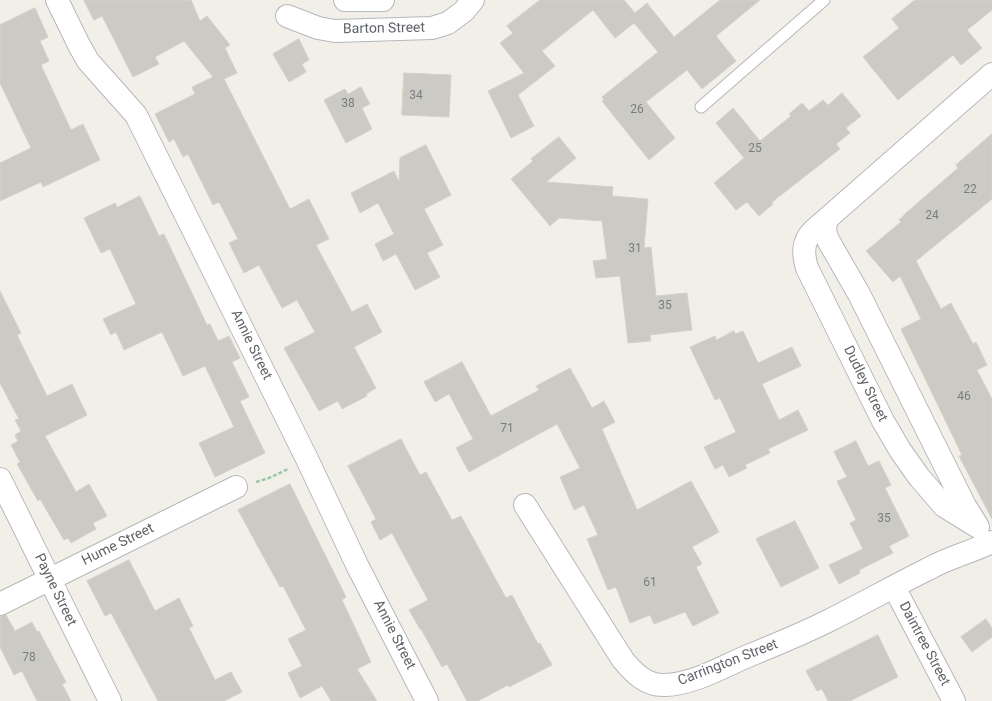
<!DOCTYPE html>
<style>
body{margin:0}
canvas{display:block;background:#f1efe8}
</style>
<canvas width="992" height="701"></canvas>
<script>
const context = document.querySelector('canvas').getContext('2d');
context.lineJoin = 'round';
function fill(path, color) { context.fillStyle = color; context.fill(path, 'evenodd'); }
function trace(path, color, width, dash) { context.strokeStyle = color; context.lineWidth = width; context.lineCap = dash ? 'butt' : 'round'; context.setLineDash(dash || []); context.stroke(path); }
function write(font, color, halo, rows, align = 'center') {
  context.font = font + ' Roboto,sans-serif'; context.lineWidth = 4; context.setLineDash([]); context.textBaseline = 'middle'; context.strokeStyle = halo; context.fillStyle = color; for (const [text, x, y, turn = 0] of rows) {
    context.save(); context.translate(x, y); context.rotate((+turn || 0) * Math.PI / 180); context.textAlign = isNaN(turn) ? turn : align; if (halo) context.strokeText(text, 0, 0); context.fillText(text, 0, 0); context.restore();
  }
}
const building = new Path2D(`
 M84,0H191L200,21L207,16L230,45L225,48L237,73L224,79L290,209L309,199L329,239L316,245L352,312L367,304L382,332L354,347L376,388L366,394L367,396L342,409L338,401L319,411L284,348L315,332L297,300L282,308L259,265L244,273L229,243L238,239L219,202L213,205L188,154L183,157L174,139L169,142L155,114L195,94L192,87L213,77L184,41L155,57L159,64L133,77L102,16L94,20Z
 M540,0H624L635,13L647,3L674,37L720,0H760L716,36L736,61L702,89L687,70L646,102L675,138L649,160L602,101L604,100L602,97L658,52L634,23L615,38L593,10L542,51L555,66L518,95L534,126L511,138L488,91L524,73L500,43L513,33L507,26Z
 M915,0H992V10L967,30L982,48L961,65L953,55L898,100L863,57L899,28L892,19Z
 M35,8L48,37L40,41L49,61L41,65L71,130L83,124L100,160L43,187L41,182L0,201V163L31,148L0,83V25Z
 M299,39L309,60L302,64L306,72L289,82L273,54Z
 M404,73L451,75L449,117L402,115Z
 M361,87L370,104L362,108L372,129L346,143L324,100L345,89L348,94Z
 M842,93L861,116L846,128L850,133L836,144L840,149L772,202L773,204L759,216L747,202L736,210L714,183L744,158L716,123L733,108L760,141L791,116L789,114L802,103L809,111L823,100L828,105Z
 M992,134V199L916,261L941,309L951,303L973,344L976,342L987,365L977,370L992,399V519L959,456L962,455L901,329L921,319L900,276L893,282L866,251L901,222L899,220L907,212L958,168L956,165Z
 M559,137L576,158L546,182L613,187L612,196L648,199L644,248L651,247L656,296L687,293L692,330L650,335L651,341L628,343L620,276L596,278L593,261L607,259L602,221L559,218L550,226L511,179L533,161L531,159Z
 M426,145L451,195L424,209L443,245L427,253L440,277L415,290L396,254L383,261L375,244L394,234L378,203L360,213L351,193L394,171L399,182L400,158Z
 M140,196L159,236L164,234L207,325L210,324L218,341L229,336L240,358L232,362L249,397L240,401L265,453L215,477L199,443L234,427L205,366L183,376L162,332L124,350L116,332L111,335L103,319L136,304L110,249L101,253L84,218L115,203L117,207Z
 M0,291L21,333L17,335L47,396L72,384L87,415L45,436L76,492L89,484L107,516L93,523L96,529L71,543L68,538L64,540L40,499L38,501L17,464L20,462L11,445L18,441L15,435L21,431L15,420L19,419L0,383Z
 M734,331L735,334L743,331L758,363L792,347L801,366L762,384L779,420L798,410L808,430L768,449L770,453L745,465L747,468L729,477L723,465L715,469L704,447L736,432L720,398L715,400L690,347L715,336L716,340Z
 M462,362L491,416L539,390L536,386L570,368L592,408L604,401L615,422L602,429L637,510L691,481L719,532L692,547L702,564L696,567L719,613L693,626L685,612L654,624L650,615L630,623L616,587L608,590L587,539L598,535L584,505L574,510L560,477L580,468L557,424L469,472L456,448L473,439L449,394L435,402L424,382Z
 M401,439L420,475L426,472L452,520L461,516L506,598L512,595L538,644L540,643L552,665L509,687L508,685L478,701H467L447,664L442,667L421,629H420L409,610L428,600L392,533L380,540L371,522L376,519L348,466Z
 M856,441L868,466L879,461L891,485L885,488L909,536L889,546L893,553L859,570L860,573L839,584L829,565L863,549L850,523L856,520L837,481L847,477L834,452Z
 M290,484L346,597L342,600L371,662L357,669L377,701H331L322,686L300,698L288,673L302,666L288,639L306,630L283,586L280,587L238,510Z
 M795,521L819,568L781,587L756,539Z
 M129,560L155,611L179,598L193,626L189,628L215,680L231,672L242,692L224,701H158L111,613L105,616L87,581Z
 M6,615L15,631L32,622L37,632L39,631L66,682L62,684L71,701H37L22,671L14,675L0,647V616Z
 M986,619L992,628V637L972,652L961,637Z
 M878,635L898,677L850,701H828L822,689L817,691L806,671Z`);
fill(building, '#cccac5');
trace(building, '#d6d1c6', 1);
const lane = new Path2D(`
 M701,107L824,0`);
const street = new Path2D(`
 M57,0L79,45L88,61L136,115L307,459L357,565L427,701
 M345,0H383
 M287,16L318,28L335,31L432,28L448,23L464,11L473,0
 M826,220L825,231L828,240L859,294L965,506L977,525
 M0,479L110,701
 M525,505L623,660C634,673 646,686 665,685C694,684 722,667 748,656C775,645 802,634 828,621C862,604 894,586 928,569C948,558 971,552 992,542
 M978,527L944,506L919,477L900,450L883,421L807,268C803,254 802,242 813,231L992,74
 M894,587L954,701
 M0,604L236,487`);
trace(lane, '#b5b8bc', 13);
trace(street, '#b5b8bc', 24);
trace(new Path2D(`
 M256,482L269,478L288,469`), '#9cc7a9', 2.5, [4, 2]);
trace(lane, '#fff', 11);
trace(street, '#fff', 22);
write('12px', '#7a7d7f', null, [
 ["34",416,96],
 ["38",348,104],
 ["26",637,110],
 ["25",755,149],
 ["22",970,190],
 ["24",932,216],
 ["31",635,249],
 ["35",665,306],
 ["46",964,397],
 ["71",507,429],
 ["35",884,519],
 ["61",650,583],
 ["78",29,658]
]);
write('14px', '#5f6368', '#fff', [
 ["Barton Street",384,29,-1],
 ["Annie Street",251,345,64],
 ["Dudley Street",865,384,64],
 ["Hume Street",118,545,-26],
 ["Payne Street",55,590,64],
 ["Annie Street",394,635,63],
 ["Daintree Street",924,644,62],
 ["Carrington Street",728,663,-21]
]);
</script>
